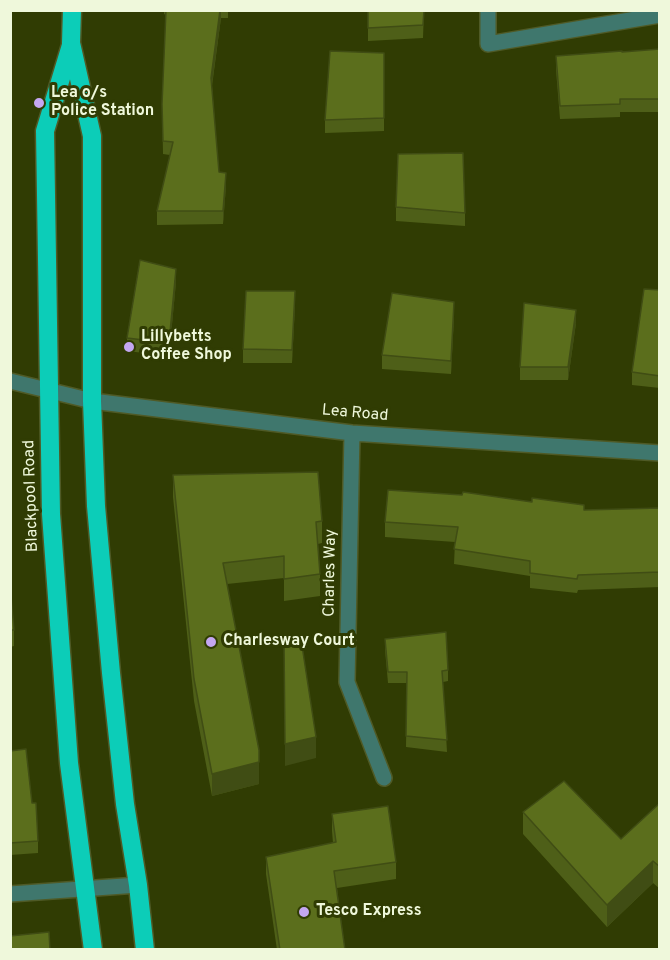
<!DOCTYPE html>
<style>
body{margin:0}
#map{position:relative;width:670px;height:960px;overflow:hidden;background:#303c03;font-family:Overpass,sans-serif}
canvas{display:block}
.frame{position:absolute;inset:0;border:12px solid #eff8db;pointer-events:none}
</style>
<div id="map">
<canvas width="670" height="960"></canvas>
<div class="frame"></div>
</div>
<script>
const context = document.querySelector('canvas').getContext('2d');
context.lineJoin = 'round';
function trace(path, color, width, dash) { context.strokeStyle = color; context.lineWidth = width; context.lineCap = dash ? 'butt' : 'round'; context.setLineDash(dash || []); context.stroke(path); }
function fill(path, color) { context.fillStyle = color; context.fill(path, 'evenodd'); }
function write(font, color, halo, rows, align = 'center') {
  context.font = font + ' Overpass,sans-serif'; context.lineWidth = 6; context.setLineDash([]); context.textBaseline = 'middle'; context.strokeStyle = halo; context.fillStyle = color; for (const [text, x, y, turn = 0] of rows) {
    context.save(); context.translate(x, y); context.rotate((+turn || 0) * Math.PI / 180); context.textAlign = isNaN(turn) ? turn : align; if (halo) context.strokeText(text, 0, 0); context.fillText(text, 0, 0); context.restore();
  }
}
const minor = new Path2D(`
 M488,10V44L660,15
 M10,381L92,401L352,433L660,453
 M352,433L347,682L384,778
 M10,894L138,885`);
const highway = new Path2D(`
 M72,10L71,43L92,136V401L96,506L111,673L125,804L138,885L145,950
 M71,45L45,131L51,514L69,763L93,950`);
trace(minor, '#4f5a26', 18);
trace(highway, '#4f5a26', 21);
trace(minor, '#3f776d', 15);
trace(highway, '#0ccdb8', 18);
fill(new Path2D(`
 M164,10H228V18H221L212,86L219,172L226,186L223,224L157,225V211L170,155L163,154L162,104L166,15L164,14Z
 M368,10H424L423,38L368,41Z
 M660,49V112H620V117L560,119L556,70V56Z
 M384,53V131L325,133V120Z
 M396,207L465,213V226L396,221Z
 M176,282L169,356L127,351V338Z
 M660,290V388L632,385V372Z
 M295,305L292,363H243V349Z
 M454,316L451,374L382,369V355Z
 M576,323L568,380H520V367Z
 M173,475L322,521V543L318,544L320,574V596L284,601V578L227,584L259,784L212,796L194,701L173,497Z
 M660,508V587L578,590L577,593L530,588V576L454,564L455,542L385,537V522L584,510Z
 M10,586L14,630V646L10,647Z
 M385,639L448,670V681L443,682L447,752L406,747L407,683H388L385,650Z
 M10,751L32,803L38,841V853L10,855Z
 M660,803V889L653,883L607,927L523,834V812L621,839Z
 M332,814L396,862V879L337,888L345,950H277L266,874V857L333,843L332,831Z`), '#4e5f18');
fill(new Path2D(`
 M220,10H221V18L211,91V78Z
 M226,173V186L223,224V211Z
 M176,269V282L169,356V343Z
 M295,291V305L292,363V350Z
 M454,302V316L451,374V361Z
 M576,310V323L568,380V367Z
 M316,737V758L285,766V744Z
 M259,762V784L212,796V774Z
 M653,861V883L607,927V905Z`), '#404d14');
const building = new Path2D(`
 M166,10H220L211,78L219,172L226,173L223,211H157L173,142L163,141L162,104Z
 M368,10H424L423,25L368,28Z
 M660,49V99H620V104L560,106L556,56L622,51V52Z
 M330,51L384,53V118L325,120Z
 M463,153L465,213L396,207L398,154Z
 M140,260L176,269L169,343L127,338Z
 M644,289L660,290V376L632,372Z
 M246,291H295L292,350L243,349Z
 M392,293L454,302L451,361L382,355Z
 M524,303L576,310L568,367H520Z
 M318,472L322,521L316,522L320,574L284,579V556L223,563L259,750V762L212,774L194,679L173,475Z
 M388,490L462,495L463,492L532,502V498L584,505V510L660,508V572L578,575L577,579L530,573V561L454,549L458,527L385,522Z
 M10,586L14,630H10Z
 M446,632L448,670L442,671L447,740L406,736L407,672H388L385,639Z
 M301,639L316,737L285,744L284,641Z
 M26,749L32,803H36L38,841L10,843V751Z
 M564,781L621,839L660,803V867L653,861L607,905L523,812Z
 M388,806L396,862L334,871L345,950H280L266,857L336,842L332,814Z
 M49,932L50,950H10V936Z`);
fill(building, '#5b6e1c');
trace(building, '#404d14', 1.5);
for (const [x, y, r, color] of [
 [39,103,6,"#c4a7f1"],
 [129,347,6,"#c4a7f1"],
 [211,642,6,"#c4a7f1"],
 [304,912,6,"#c4a7f1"]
]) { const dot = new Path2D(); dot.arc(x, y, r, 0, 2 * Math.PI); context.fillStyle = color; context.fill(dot); trace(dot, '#303c03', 2); }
write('bold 16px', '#eff8db', '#303c03', [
 ["Lea o/s",51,94],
 ["Police Station",51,112],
 ["Lillybetts",141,338],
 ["Coffee Shop",141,356],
 ["Charlesway Court",223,642],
 ["Tesco Express",316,912]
], 'left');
write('16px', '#eff8db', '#303c03', [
 ["Lea Road",355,414,5],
 ["Blackpool Road",32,496,-92],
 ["Charles Way",331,573,-89]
]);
</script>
